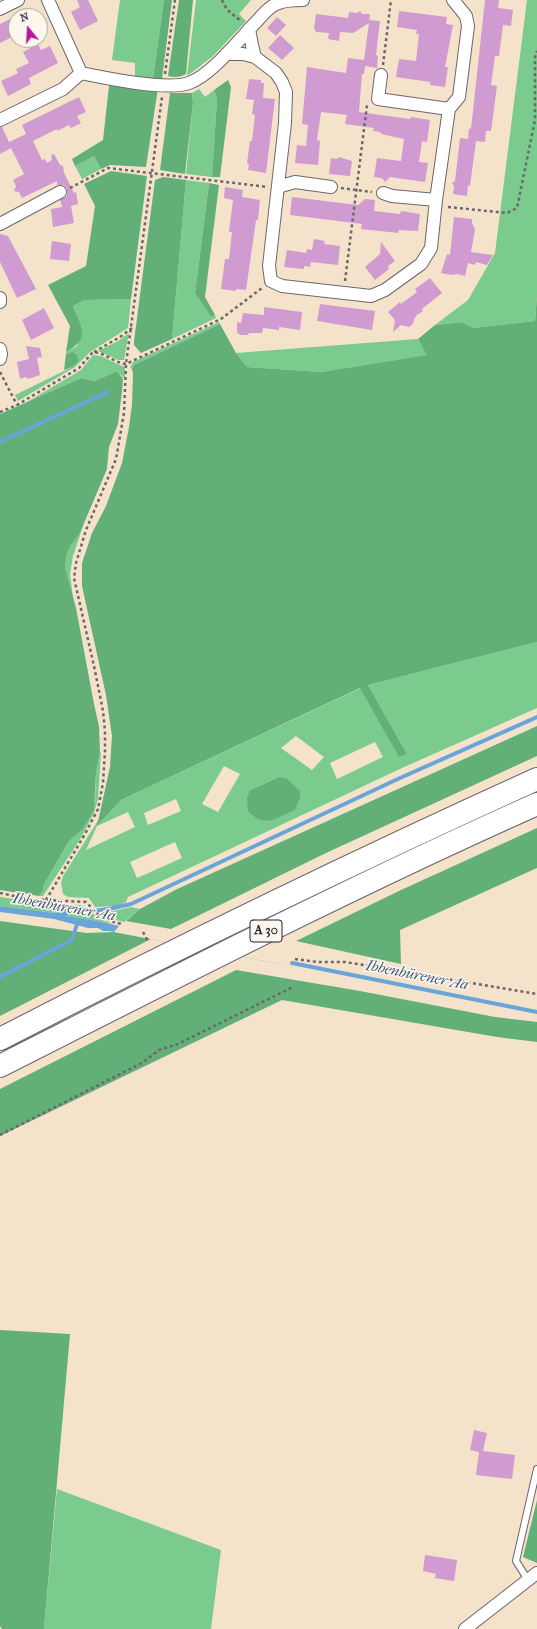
<!DOCTYPE html>
<meta charset="utf-8">
<style>
body{margin:0}
#map{position:relative;width:537px;height:1629px;overflow:hidden;background:#f4e3ca;font-family:"IM FELL French Canon",serif}
canvas{display:block}
.north{position:absolute;left:8px;top:8px;width:40px;height:40px;box-sizing:border-box;background:#fbf7ec;border:1px solid #a4a2a5;border-radius:50%;rotate:342deg;font-size:11px;font-weight:700;line-height:16px;text-align:center;color:#22223b}
.north::after{content:'';display:block;margin:auto;width:14px;height:18px;background:#b5179e;clip-path:polygon(50% 0,100% 100%,50% 72%,0 100%)}
</style>
<div id="map">
<canvas width="537" height="1629"></canvas>
<div class="north">N</div>
</div>
<script>
const context = document.querySelector('canvas').getContext('2d');
context.lineJoin = 'round';
function fill(path, color) { context.fillStyle = color; context.fill(path, 'evenodd'); }
function trace(path, color, width, dash) { context.strokeStyle = color; context.lineWidth = width; context.lineCap = dash ? 'butt' : 'round'; context.setLineDash(dash || []); context.stroke(path); }
function write(font, color, halo, rows, align = 'center') {
  context.font = font + ' "IM FELL French Canon",serif'; context.lineWidth = 3; context.setLineDash([]); context.textBaseline = 'middle'; context.strokeStyle = halo; context.fillStyle = color; for (const [text, x, y, turn = 0] of rows) {
    context.save(); context.translate(x, y); context.rotate((+turn || 0) * Math.PI / 180); context.textAlign = isNaN(turn) ? turn : align; if (halo) context.strokeText(text, 0, 0); context.fillText(text, 0, 0); context.restore();
  }
}
fill(new Path2D(`
 M120,0H164L153,78H146L135,76V63L112,60Z
 M196,0H251L239,14L246,21L212,57L187,76Z
 M527,0H537V295L535,321L473,328L462,322L435,325L468,300L495,253Z
 M199,89L205,97L214,90L217,98L212,177L186,174L193,103L192,93Z
 M94,156L101,169L82,179L75,166Z
 M186,180L209,183L195,293L211,317L215,315L216,318L172,339Z
 M131,299L128,328L90,352L75,367L18,401L15,395L72,367V352L66,354V352L77,346L82,328L73,306L85,300Z
 M219,322L220,324L134,365L132,369L130,368L133,362Z
 M129,333L124,360H118L98,351L118,341Z
 M418,339L428,355L321,372L247,367L236,353Z
 M93,355C105,355 114,364 125,367V379L118,372H115L95,381L81,378L27,402L81,370Z
 M84,523L73,556L70,574L73,598L65,567L67,553L71,545L79,535Z
 M537,642V708L402,768L128,897L126,902L118,906L95,907L89,898L68,897L63,894L61,883L63,876L99,819L98,825L121,800L361,688L399,756L407,754L368,685ZM296,736L324,757L312,770L281,748ZM375,742L383,757L337,779L330,763ZM224,766L240,774L218,812L202,804ZM279,777L248,811L250,790ZM176,799L181,811L148,825L144,813ZM128,812L135,827L86,850L97,826ZM175,842L182,858L137,878L130,862Z
 M100,752L101,753L98,799L94,813L81,838L43,896H39L43,891V886L69,841L81,831L95,801L96,773Z
 M0,897L48,904L80,905L88,909L55,913L0,906Z
 M131,907L140,909L124,922L104,917L98,913H105Z
 M91,912C102,922 114,925 128,929L97,921L65,916L68,914Z
 M57,1489L221,1550L211,1629H44Z`), '#7acb8d');
fill(new Path2D(`
 M164,0H172L162,79L153,78Z
 M179,0H193L186,74C181,77 174,78 168,76Z
 M228,80L231,87L220,177H212L217,98L214,90Z
 M109,86L158,88L146,167L110,165L101,169L94,156L75,166L72,159L103,140Z
 M170,93H192L193,103L185,174L160,170Z
 M111,171L147,176L131,299L85,300L73,306C81,327 92,338 66,352L70,326L48,285L86,266L95,206L84,184Z
 M163,177L186,180L172,339L141,353L134,345V341L155,180Z
 M209,183L219,185L205,297L215,315L211,317L195,293Z
 M537,295V642L368,685L407,754L399,757L360,688L121,800L97,826L110,767L112,736L106,695L82,586V563L92,533L106,506L122,463L129,427L132,404L133,374L132,369L134,365L220,324L236,353L247,367L321,372L427,355L418,339L435,325L462,322L473,328L535,321Z
 M72,352L77,355L78,361L72,367L64,370L66,354Z
 M115,372H118L123,379L122,391L118,424L109,447L107,469L79,535L71,545L67,553L65,567L76,608L94,704L99,726L100,752L96,773L94,810L81,831L69,841L43,886V891L39,896L0,890V414L81,378L95,381Z
 M537,726V756L326,853L171,929L126,921L140,909L175,890Z
 M279,777L286,778L300,791V798L295,810C275,818 265,829 248,811L247,798L250,790Z
 M537,828V868L400,930L401,964L296,941L401,890Z
 M0,921L87,933L114,932L151,939L0,1016Z
 M236,970L360,991L495,1017L537,1022V1042L497,1037L282,1000L0,1136V1089Z
 M0,1330L70,1334L44,1629H2L0,1626Z
 M537,1500V1563L523,1557Z`), '#63af78');
fill(new Path2D(`
 M0,906L55,913L88,909L91,912L68,914L66,916L97,921L290,966L109,931H103L98,928H88L54,919L0,912Z`), '#6aa5da');
fill(new Path2D(`
 M120,925L129,927L295,959L290,966L114,932Z`), '#f4e3ca');
trace(new Path2D(`
 M0,442L108,392
 M85,912L109,909L131,904L400,778L537,717
 M292,963L537,1012
 M0,977L72,940L78,921`), '#6aa5da', 4);
fill(new Path2D(`
 M77,0H88L98,21L80,30L71,12L80,7Z
 M485,0H499L498,8L513,10L511,26L503,25L499,56H495L491,85L497,86L491,131H486L485,142L476,141L470,186L468,185L467,196L453,194L454,186L452,183L455,181L460,138L468,139L469,128L471,129Z
 M360,11L362,14H370L369,22V20L380,21L376,55L378,56L377,68L365,66L364,74H362L359,112L410,119L411,117L430,120L427,142L422,141L419,162L428,163L425,182L390,177L385,182L382,178L374,177L377,158L401,161L404,139L381,134L380,132L373,131L374,128L345,124L347,115L321,112L317,140L320,141L318,165L295,163L297,145L306,146L308,125L302,124L307,67L346,73L348,58L364,60L369,23L353,33L340,32L339,41L328,39L329,33L316,32L314,28L316,14L348,18L349,12L357,13Z
 M399,11L447,17L446,24L453,25L445,67H448L445,87L430,85V82L396,77L399,59L416,61L419,34H416L417,30L397,27Z
 M16,16V35L0,43V24Z
 M277,17L286,25L276,36L267,28Z
 M280,35L294,48L282,60L268,48Z
 M38,44L41,50L50,46L58,63L29,78L31,84L8,96L1,81L18,73L16,69L29,63L23,52Z
 M249,79L261,80V83H264L263,98L275,99L266,173L248,170L249,164L247,163L250,141H252L255,115L252,114L254,100L246,99Z
 M79,97L86,112L77,116L81,123L71,128L69,125L57,131V129L33,141L42,160L45,159L47,163L52,160L51,155L54,154L60,165L63,166L64,173L74,193L76,192L78,204L71,206L74,223L53,227L51,209L62,207L60,200L67,196V189L64,185H57V181L22,198L19,192L14,191L16,186L13,180L24,174L11,148L0,154V127H2L9,142L26,134L22,125Z
 M339,157L352,161L350,176L329,174L331,158L337,159Z
 M225,187L243,190L242,197L260,200L258,220H256L246,290L236,289V291L221,289L225,259H229L232,232H229L233,200L224,198Z
 M292,197L358,205L365,199L375,200L374,211L400,214L401,211L420,214L418,231L399,230L398,233L361,229L362,224L290,215Z
 M454,217L472,219V223L475,229L471,252L493,255L487,265L476,262L475,265L468,263L465,276L457,274L451,275L441,273L447,254L450,255Z
 M0,234L8,236L36,289L17,298L0,262Z
 M314,239L325,241L324,244L340,246L338,265L311,262L310,267L304,266V269L284,267L287,250L306,253L307,249L312,250Z
 M52,241L71,244L69,261L50,259Z
 M381,242L395,261L388,266L389,269L375,280L365,267L380,254Z
 M430,278L442,293L422,309L423,311L417,315L414,319L413,324L409,327L401,325L393,332L395,320L388,312L400,302L401,304L417,292L415,289Z
 M320,304L375,311L372,330L317,321Z
 M264,307L302,312L300,330L279,327V330L263,328L262,333H249L248,335H241L237,333V322L241,323L243,313L264,315Z
 M44,308L54,328L31,340L22,320Z
 M26,346L40,348L42,357L37,358L40,375L28,379L26,377L20,379L17,362L29,359Z
 M474,1430L487,1433L483,1451L515,1455L512,1479L476,1475L479,1452L470,1450Z
 M425,1555L457,1560L454,1581L435,1578L436,1574L423,1571Z`), '#d09bd0');
const service = new Path2D(`
 M528,1580L516,1561L537,1469`);
const minor = new Path2D(`
 M48,0L81,73
 M0,9L18,0
 M249,29L252,45L255,57L276,73L282,82L286,92L285,123L269,266L271,281L282,286L371,296L385,290L421,264L431,248L436,200L449,109L459,97L468,26L466,16L453,0
 M226,54H243L255,57
 M381,75L378,99L449,109
 M0,120L63,89L81,73C105,78 167,91 189,83C212,75 240,38 258,20C263,14 271,5 279,3C286,0 295,0 303,0
 M278,187L295,182L331,187
 M383,193L392,196L436,200
 M0,224L60,192
 M0,298V302
 M0,349L1,354L0,359
 M465,1629L537,1573`);
const motorway = new Path2D(`
 M0,1039C177,948 356,861 537,779
 M0,1066C178,976 355,885 537,804`);
trace(service, '#6c666d', 8);
trace(minor, '#6c666d', 14);
trace(motorway, '#6c666d', 24);
trace(new Path2D(`
 M222,0C227,12 231,13 241,21
 M383,65L391,0
 M165,74L175,0
 M70,188L108,168L268,187
 M341,188L372,192
 M448,207L507,213L517,208L535,120V57L537,51
 M345,281L367,105
 M94,352L120,337L132,328
 M0,372L17,405
 M0,412L17,405L79,368L93,352C106,353 114,363 126,364L221,319L262,288
 M0,893L28,899L86,902C102,918 98,918 122,924
 M46,900L85,834L98,809L103,783L105,751V731L103,711L94,666L74,578L76,563L86,530L116,459L124,413L126,364L162,97
 M143,932L148,941
 M295,959L317,962H345L537,994
 M0,1135L142,1063L159,1050L178,1044L293,987`), '#6c666d', 2.5, [3, 3]);
trace(service, '#fff', 6);
trace(minor, '#fff', 12);
trace(motorway, '#fff', 22);
for (const [x, y, w] of [
 [266,931,32]
]) { const box = new Path2D(); box.roundRect(x - w / 2, y - 11, w, 22, 3); context.fillStyle = '#fbf7ec'; context.fill(box); trace(box, '#22223b', 1); }
write('bold 13px', '#22223b', null, [
 ["A 30",266,931]
]);
write('italic 15px', '#3f567b', '#fbf7ec', [
 ["Ibbenbürener Aa",64,908,10],
 ["Ibbenbürener Aa",417,976,11]
]);
</script>
